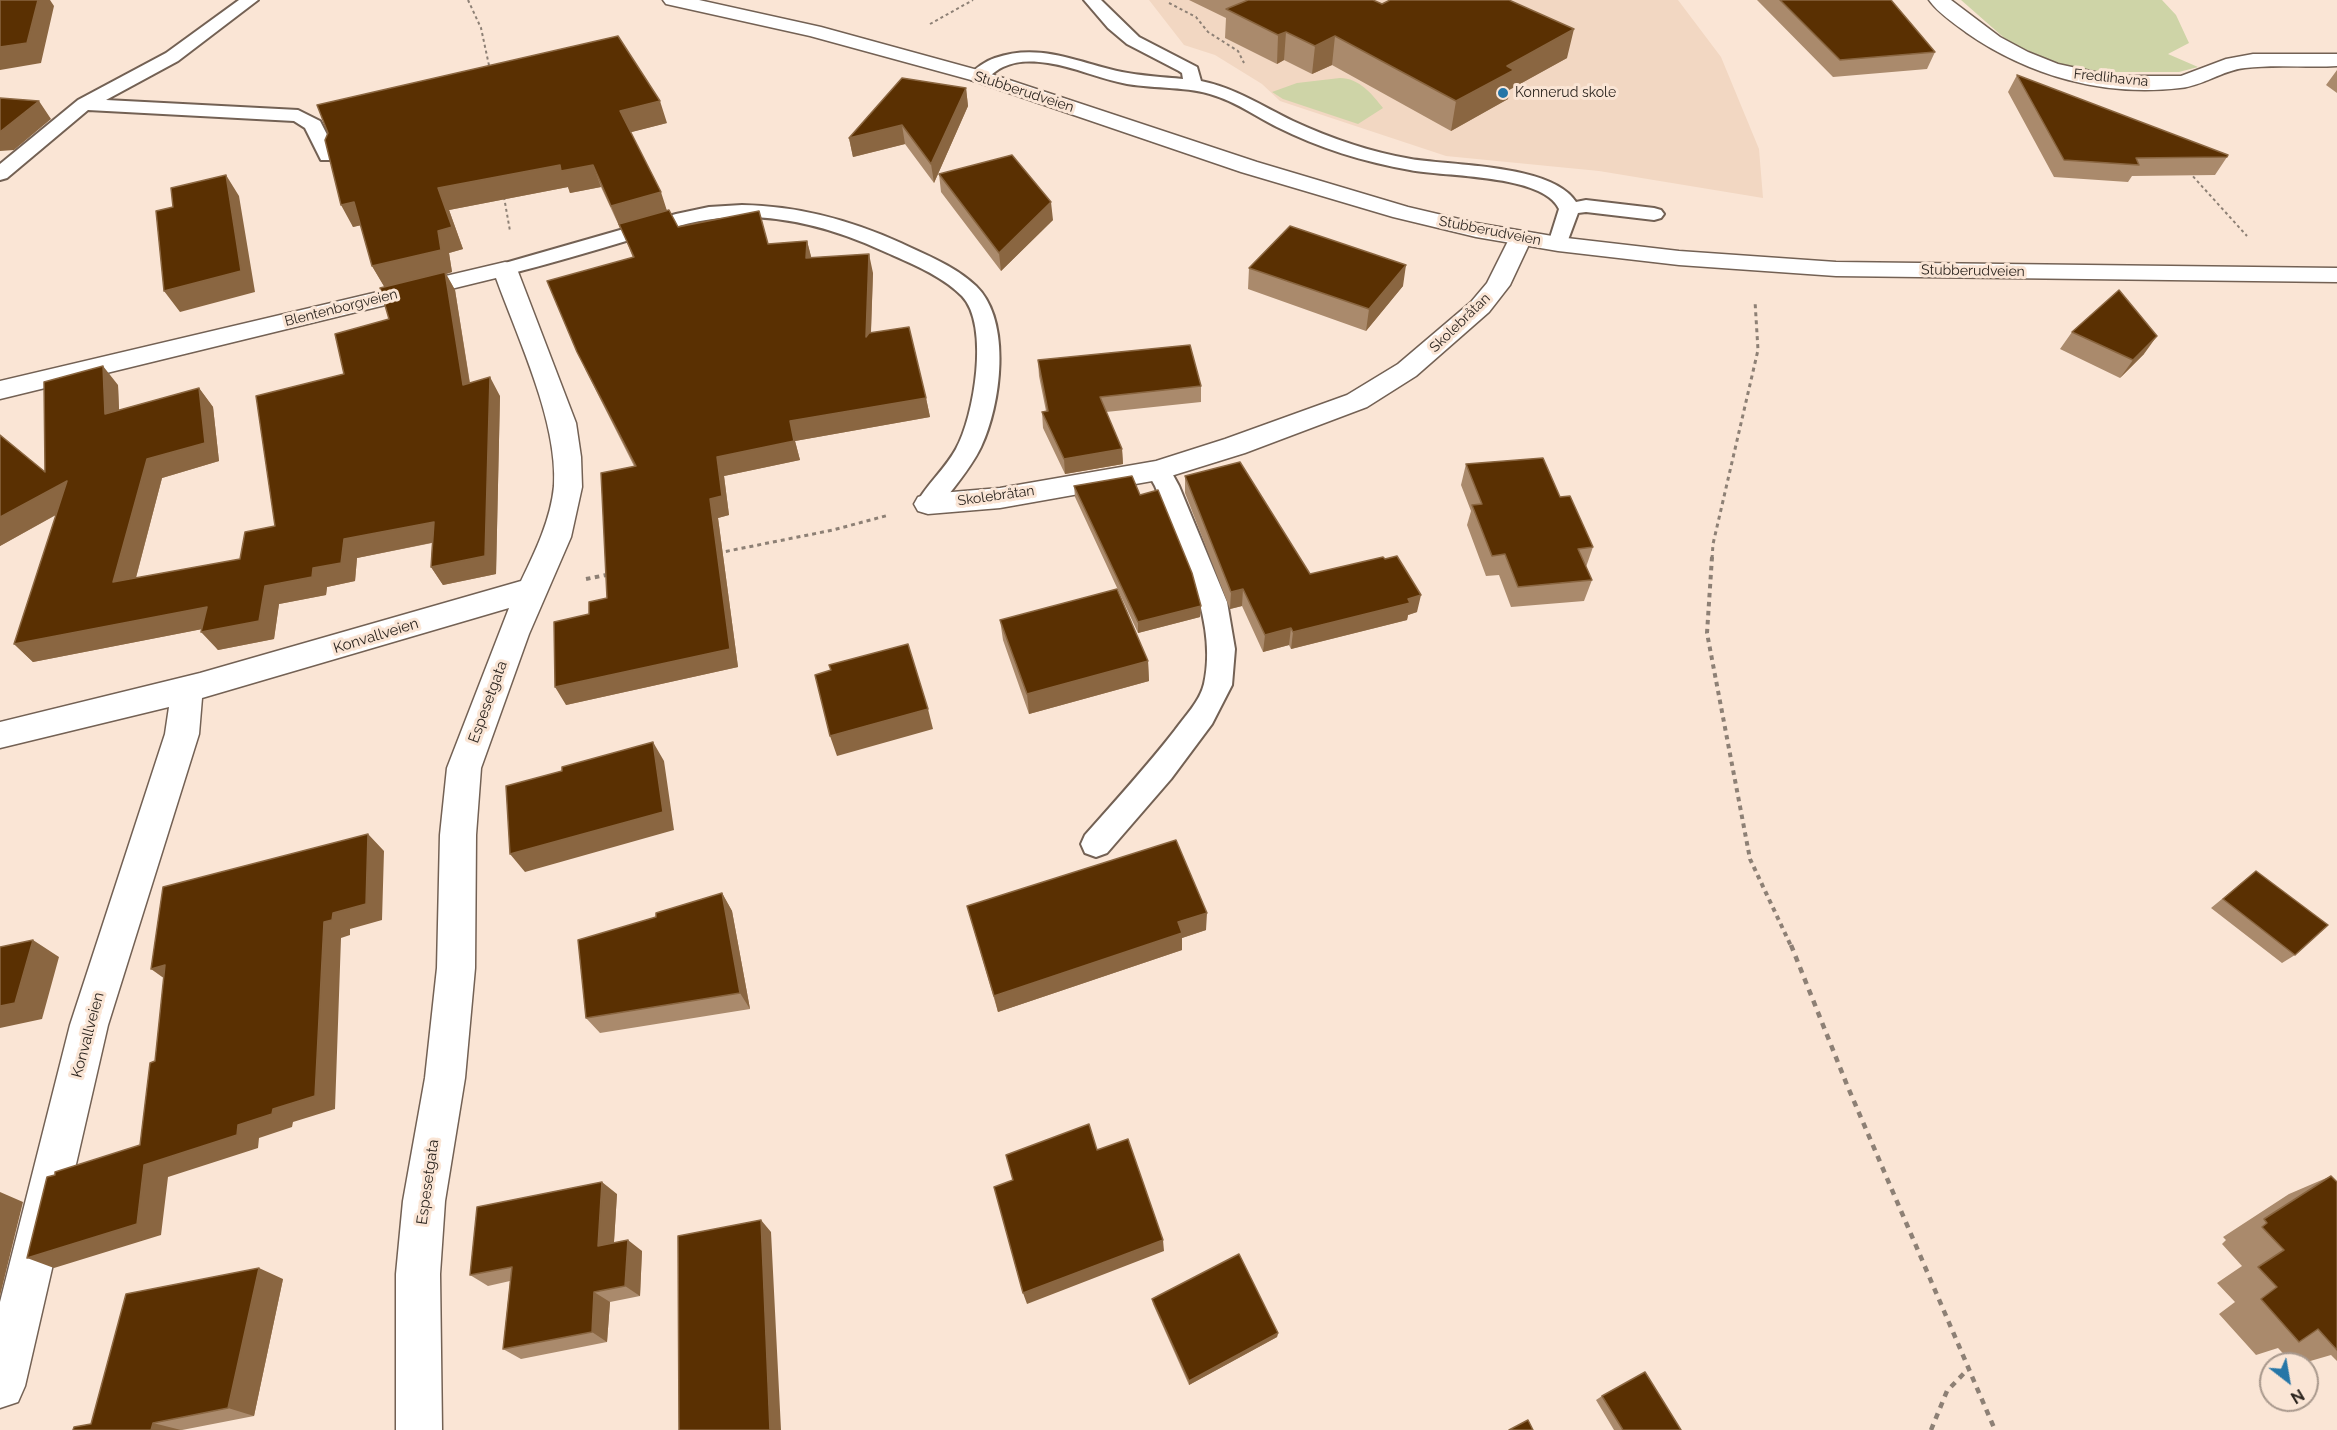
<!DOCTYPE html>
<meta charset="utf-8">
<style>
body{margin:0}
#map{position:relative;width:2337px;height:1430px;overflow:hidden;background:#fae5d5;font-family:Raleway,sans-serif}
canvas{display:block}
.north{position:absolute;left:2259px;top:1352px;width:60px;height:60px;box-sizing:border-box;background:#fae5d5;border:2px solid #a8988c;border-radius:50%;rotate:149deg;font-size:16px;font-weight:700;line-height:24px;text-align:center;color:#2c251f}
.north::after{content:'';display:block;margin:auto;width:21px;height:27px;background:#2676a7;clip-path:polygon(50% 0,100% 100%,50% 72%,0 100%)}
</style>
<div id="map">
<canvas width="2337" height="1430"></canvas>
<div class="north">N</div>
</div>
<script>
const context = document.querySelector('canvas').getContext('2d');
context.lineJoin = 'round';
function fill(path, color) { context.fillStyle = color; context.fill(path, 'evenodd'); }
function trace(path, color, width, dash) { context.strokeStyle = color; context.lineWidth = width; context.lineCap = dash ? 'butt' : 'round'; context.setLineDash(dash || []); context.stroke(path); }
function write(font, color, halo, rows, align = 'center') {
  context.font = font + ' Raleway,sans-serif'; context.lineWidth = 6; context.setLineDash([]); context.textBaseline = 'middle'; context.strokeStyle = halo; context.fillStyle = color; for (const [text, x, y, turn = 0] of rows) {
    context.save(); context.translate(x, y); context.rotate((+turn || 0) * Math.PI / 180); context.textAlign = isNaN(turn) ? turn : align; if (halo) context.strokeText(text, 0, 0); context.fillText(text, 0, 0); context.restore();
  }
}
fill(new Path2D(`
 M1149,0H1678L1721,57L1759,149L1763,198L1599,171L1446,156L1280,101L1262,84L1215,55L1184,45Z`), '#f2d7c2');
fill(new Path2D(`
 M1961,0H2162L2176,15L2189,43L2168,54L2198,67L2179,72H2097L2060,64L2010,43Z
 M1340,78C1359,78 1372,94 1383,108L1358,124L1283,99L1272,92L1297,83Z`), '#ced4a7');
const service = new Path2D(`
 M239,0H258L178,61L106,100L298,110L320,121L338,156L335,160H321L305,128L294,121L88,110L7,178L0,180V164L78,100L166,53Z
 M1084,0H1101L1139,37L1197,67L1201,81C1235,88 1262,106 1293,121C1330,138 1370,152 1411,159C1452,166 1552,164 1576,202L1586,200L1654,208L1661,210L1664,214L1661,218L1654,220L1586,212L1578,213L1565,248L1558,250L1551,248L1548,244L1559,209C1543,174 1445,177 1410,170C1364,162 1319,148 1277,127C1257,117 1238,103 1216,96C1188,86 1156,89 1127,84C1100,79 1075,67 1048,63C1033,61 1018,60 1003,67C992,72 986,83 972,80L969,76C975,68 986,61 995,58C1040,42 1079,63 1122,72C1142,76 1163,77 1183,79L1182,73L1179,71L1127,44L1108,28Z
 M742,205C799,206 850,220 901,243C926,255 955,266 976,286C1012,321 1001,405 981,447C970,470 952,489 937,510L928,513L919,510L916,504C927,484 945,469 956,449C974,417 990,325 962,296C941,275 910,263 883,251C831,227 778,213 720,218C691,221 664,230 636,238C593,251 549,264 505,275L498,273L494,269L498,265L676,214L709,207Z
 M1158,462L1167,464L1179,486L1227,602L1235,649L1232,685L1212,724L1171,779L1107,853L1096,857L1085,853L1081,844L1085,835C1116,800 1147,766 1175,730C1185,716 1200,701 1204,684C1219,619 1178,545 1155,486L1146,470L1149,464Z`);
const minor = new Path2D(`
 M1929,0H1951L2000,37L2028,52L2058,64L2113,76H2181L2226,59L2253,54H2337V66C2306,68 2276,64 2245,68C2223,70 2203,86 2180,88C2104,97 2029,76 1967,33C1955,24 1938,13 1929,0Z
 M1520,231L1528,233L1532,238L1510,285L1489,312L1416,376L1367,407L1245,453L1158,480L1000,508L928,514L918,511L914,504L918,497L928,494L1000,488L1156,461L1225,439L1347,395L1398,364L1471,302L1487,283L1512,233Z
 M505,262L514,264L517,269L576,423L581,457L582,487L571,537L529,634L481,768L476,835L475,968L465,1078L445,1201L440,1274L442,1430H396V1274L403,1201L425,1078L437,968L440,835L447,768L509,608L202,698L199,734L108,1025L25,1386L18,1402L0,1408V1302L70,1025L165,734L169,707L0,748V722L200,673L521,581C535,552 551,519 554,486C558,422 518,339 496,278L0,399V381Z`);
const secondary = new Path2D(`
 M663,0H699L821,27L985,72L1257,162L1408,207L1476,223L1558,237L1679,251L1836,262L2337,268V282L1836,276L1679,265L1558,251L1476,237L1393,217L1241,172L971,80L810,36L666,4Z`);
trace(service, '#736154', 4);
trace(minor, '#736154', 3);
trace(secondary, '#736154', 3);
trace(new Path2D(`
 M468,0L481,28L490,70
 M1169,3L1196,17L1208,32L1238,51L1244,63
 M930,24L973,0
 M2189,172L2247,236
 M504,197L510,231`), '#8d8075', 2, [3, 3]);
trace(new Path2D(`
 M718,553L833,530L889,515
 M1712,559L1713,544L1758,350L1755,301`), '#8d8075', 3, [4, 4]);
trace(new Path2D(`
 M1712,557L1707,633L1750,859L1791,946
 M586,579L611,574`), '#8d8075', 4, [4.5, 4.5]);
trace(new Path2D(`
 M1791,945L1847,1085L1995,1430
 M1931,1430L1947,1391L1969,1368`), '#8d8075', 4.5, [6, 6]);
fill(service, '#fff');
fill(minor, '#fff');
fill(secondary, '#fff');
fill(new Path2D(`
 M1189,0H1373L1382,4L1567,58L1509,90L1508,99L1451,131L1332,65L1312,74L1284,60L1277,64L1225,38L1226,18Z
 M1757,0H1891L1935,52L1927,69L1833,77Z
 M2337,70V93L2326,85Z
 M2017,75L2227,157L2215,175L2132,176L2128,182L2054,177L2008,92Z
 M966,88L968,106L934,183L905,144L853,157L849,138Z
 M667,123L631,132L667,211L678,227L768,244L807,241L811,257L873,273L871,333L926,398L930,417L795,441L800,460L724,476L729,515L718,518L738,667L566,705L589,614L607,598L634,466L586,371L547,281L633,258L621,227L620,228L601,187L570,193L568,187L449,210L463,249L449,253L452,272L446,274L455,290L470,383L500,396L496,574L443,585L431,567L432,543L357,558L355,581L327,587L326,595L279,604L274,639L218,650L202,629L33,662L14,644L56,515L0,546V435L45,472L118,385L119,410L199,388L213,407L219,461L162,478L136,578L240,559L275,526L344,374L389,319L384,286L372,266L361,225L353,227L325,140Z
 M939,174L1053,220L1001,271L941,192Z
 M1249,268L1403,286L1366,331L1248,289Z
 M2072,332L2144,354L2120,378L2060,349Z
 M1038,360L1201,386V402L1106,412L1122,449L1123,464L1065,474L1043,428L1042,412L1046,411L1039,376Z
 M1466,464L1560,497L1593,547L1586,567L1592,580L1584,601L1511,607L1499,575L1486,576L1467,525L1471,511L1461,485Z
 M1185,476L1310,574L1417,612L1408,615L1407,620L1291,649L1289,645L1263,652L1242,606L1230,609L1185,493Z
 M1074,486L1140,495L1201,606L1200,617L1138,633L1075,497Z
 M1000,620L1148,661L1149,681L1029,714L1003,640Z
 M2256,871L2295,955L2282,963L2211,908Z
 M722,893L732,911L750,1009L600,1033L586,1018L656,917Z
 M967,906L1206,930L1182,938V950L998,1012Z
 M2331,1176L2337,1182V1361L2331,1355L2300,1364H2293L2278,1348L2256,1355L2219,1314L2235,1302L2217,1283L2242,1266L2222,1244L2226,1240L2223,1237L2289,1194Z
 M617,1194L614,1242L642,1251L640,1296L610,1302L607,1342L521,1359L503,1349L510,1281L488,1286L470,1275Z
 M283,1279L254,1416L182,1430H73L91,1424Z
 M1152,1299L1278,1333L1277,1337L1189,1385L1153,1304Z
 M1602,1396L1681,1430H1614L1596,1400Z`), '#aa8a6c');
fill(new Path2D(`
 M38,0H50L54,6L41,63L0,70V47Z
 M1574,29L1567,58L1509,90L1508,99L1451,131L1456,101L1507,66Z
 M1286,32L1284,60L1277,64L1278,35Z
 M1335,36L1332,65L1312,74L1315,46Z
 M966,88L968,106L934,183L931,164Z
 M39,101L51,119L14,150L0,151V132Z
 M660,101L667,123L628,133L620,111Z
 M902,125L905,144L853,157L849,138Z
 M560,165H593L601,187L570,193L568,187L449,210L463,249L449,253L452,272L446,274L455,290L473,404L385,288L372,266L438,231V188Z
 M226,175L239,196L255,292L180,312L164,291Z
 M661,192L668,214L620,228L611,206Z
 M354,202L366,224L353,227L341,205Z
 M1051,202L1053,220L1001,271L999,253Z
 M807,241L812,260L806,258Z
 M869,254L873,273L870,356L866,337Z
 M1406,265L1403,286L1366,331L1369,309Z
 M2157,336L2144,354L2120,378L2133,360Z
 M103,366L118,385L120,433L105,414Z
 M490,377L500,396L496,574L443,585L431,567Z
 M199,388L213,407L219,461L162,478L130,600L113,582L147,459Z
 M926,398L930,417L795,441L800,460L724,476L729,515L718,518L738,667L566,705L555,687L710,499L717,457L790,421Z
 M1122,449L1123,464L1065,474L1064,459Z
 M67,481L84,499L0,546V517Z
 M434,522L445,540L357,558L355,581L327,587L326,595L279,604L274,639L218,650L201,632L265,586L313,568L344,539Z
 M1243,589L1242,606L1230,609L1231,592Z
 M1421,595L1417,612L1408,615L1407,620L1291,649L1293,632Z
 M1201,606L1200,617L1138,633V622Z
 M207,607L223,625L33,662L14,644Z
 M1291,628L1289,645L1263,652L1265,635Z
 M1148,661L1149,681L1029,714L1027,694Z
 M928,709L933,729L837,756L830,736Z
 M653,742L664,761L674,830L525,872L510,854Z
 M368,834L384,851L382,920L350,929V935L341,938L335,1109L293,1122L292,1127L259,1138L258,1148L168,1177L161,1235L54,1268L27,1258L144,1165L238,1125L273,1109L324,922L333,913Z
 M722,893L732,911L750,1009L740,993Z
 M1207,913L1206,930L1182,938V950L998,1012L994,996L1178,922Z
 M33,940L59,957L42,1019L0,1028V1006Z
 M165,965L172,984L151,969Z
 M602,1182L617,1194L613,1257L598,1246Z
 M0,1192L23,1202L0,1296Z
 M761,1220L771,1232L781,1430H770Z
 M628,1240L642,1251L640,1296L625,1286Z
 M1163,1240L1164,1251L1027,1304L1023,1293Z
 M259,1268L283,1279L254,1416L228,1408Z
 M594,1292L610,1302L607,1342L592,1332Z
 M1278,1333L1277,1337L1189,1385V1381Z
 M153,1423L181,1430H151Z`), '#8a6641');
const building = new Path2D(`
 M0,0H38L27,43L0,47Z
 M1248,0H1373L1382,4L1390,0H1509L1574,29L1507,66L1514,70L1456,101L1335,36L1315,46L1286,32L1278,35L1226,9Z
 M1780,0H1891L1935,52L1840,60Z
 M618,36L660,101L620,111L661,192L611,206L593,165L561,171L560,165L438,188L452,227L438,231L441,250L372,266L354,202L341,205L325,140L328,133L317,105Z
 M2017,75L2228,155L2227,157L2136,158L2139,165L2064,160Z
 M902,78L966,88L931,164L902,125L849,138Z
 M0,98L39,101L0,132Z
 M1012,155L1051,202L999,253L939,174Z
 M226,175L241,271L164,291L156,211L173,207L171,188Z
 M669,210L678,227L759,211L768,244L807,241L806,258L869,254L866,337L869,333L909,327L926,398L790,421L794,441L717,457L722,496L710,499L730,649L555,687L554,622L589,614V602L607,598L601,473L636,466L577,352L547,281L634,257L619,224Z
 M1290,226L1406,265L1369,309L1249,268Z
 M445,272L463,385L490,377L485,556L431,567L434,522L344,539L341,563L313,568L312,577L265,586L259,621L201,632L207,607L14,644L67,481L0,517V435L45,472L44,382L103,366L105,414L199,388L205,443L147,459L113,582L240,559L245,532L275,526L256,396L344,374L335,334L389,319L380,288Z
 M2119,290L2157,336L2133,360L2072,332Z
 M1190,345L1201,386L1100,397L1122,449L1064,459L1042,412L1048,411L1038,360Z
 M1543,458L1560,497L1570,496L1593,547L1578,549L1592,580L1518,587L1505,554L1492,556L1472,505L1482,504L1466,464Z
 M1240,462L1310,574L1383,557L1385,559L1397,556L1421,595L1408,599L1410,603L1293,632L1291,628L1265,635L1243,589L1231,592L1185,476Z
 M1132,476L1140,495L1158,490L1192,573L1201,606L1138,622L1074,486Z
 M1117,589L1148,661L1027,694L1000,620Z
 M908,644L928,709L830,736L815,675L831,670L829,665Z
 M653,742L663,812L510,854L506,786L562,771V767Z
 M368,834L366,904L333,913L332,920L324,922L315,1096L273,1109L272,1114L238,1125L237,1135L144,1165L137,1224L27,1258L47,1177L55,1175V1172L140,1145L150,1063L155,1061L165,965L151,969L163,887Z
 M1176,840L1207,913L1178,922L1182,933L994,996L967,906Z
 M2256,871L2328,925L2295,955L2223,899Z
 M722,893L740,993L586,1018L578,940L656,917V913Z
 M33,940L15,1003L0,1006V947Z
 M1089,1124L1097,1150L1128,1139L1163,1240L1023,1293L994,1187L1013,1180L1006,1155Z
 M2331,1176L2337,1182V1350L2318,1329L2299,1342L2261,1299L2277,1287L2258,1267L2284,1250L2262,1227L2267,1223L2264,1219Z
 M602,1182L598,1246L628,1240L625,1286L594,1292L592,1332L503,1349L512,1267L470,1275L477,1207Z
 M761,1220L770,1430H679L678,1236Z
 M1239,1254L1278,1333L1189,1381L1152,1299Z
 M259,1268L228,1408L153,1423L151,1430H73L74,1427L91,1424L126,1294Z
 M1645,1372L1681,1430H1623L1602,1396Z
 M1528,1420L1533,1430H1509Z`);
fill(building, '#5a3002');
trace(building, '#8a6641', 1.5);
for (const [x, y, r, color] of [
 [1503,93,6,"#2676a7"]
]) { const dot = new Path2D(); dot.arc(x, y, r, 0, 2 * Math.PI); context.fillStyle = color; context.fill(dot); trace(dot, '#fae5d5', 2); }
write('14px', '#2c251f', '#fae5d5', [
 ["Fredlihavna",2111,78,6],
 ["Stubberudveien",1024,92,18],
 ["Stubberudveien",1490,231,11],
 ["Stubberudveien",1973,271,1],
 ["Blentenborgveien",341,308,-14],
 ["Skolebråtan",1460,323,-44],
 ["Skolebråtan",996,496,-8]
]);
write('14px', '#2c251f', '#fae5d5', [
 ["Konnerud skole",1515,93]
], 'left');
write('15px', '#2c251f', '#fae5d5', [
 ["Konvallveien",376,636,-17],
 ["Espesetgata",488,702,-70],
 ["Konvallveien",88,1035,-75],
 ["Espesetgata",428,1182,-82]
]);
</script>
